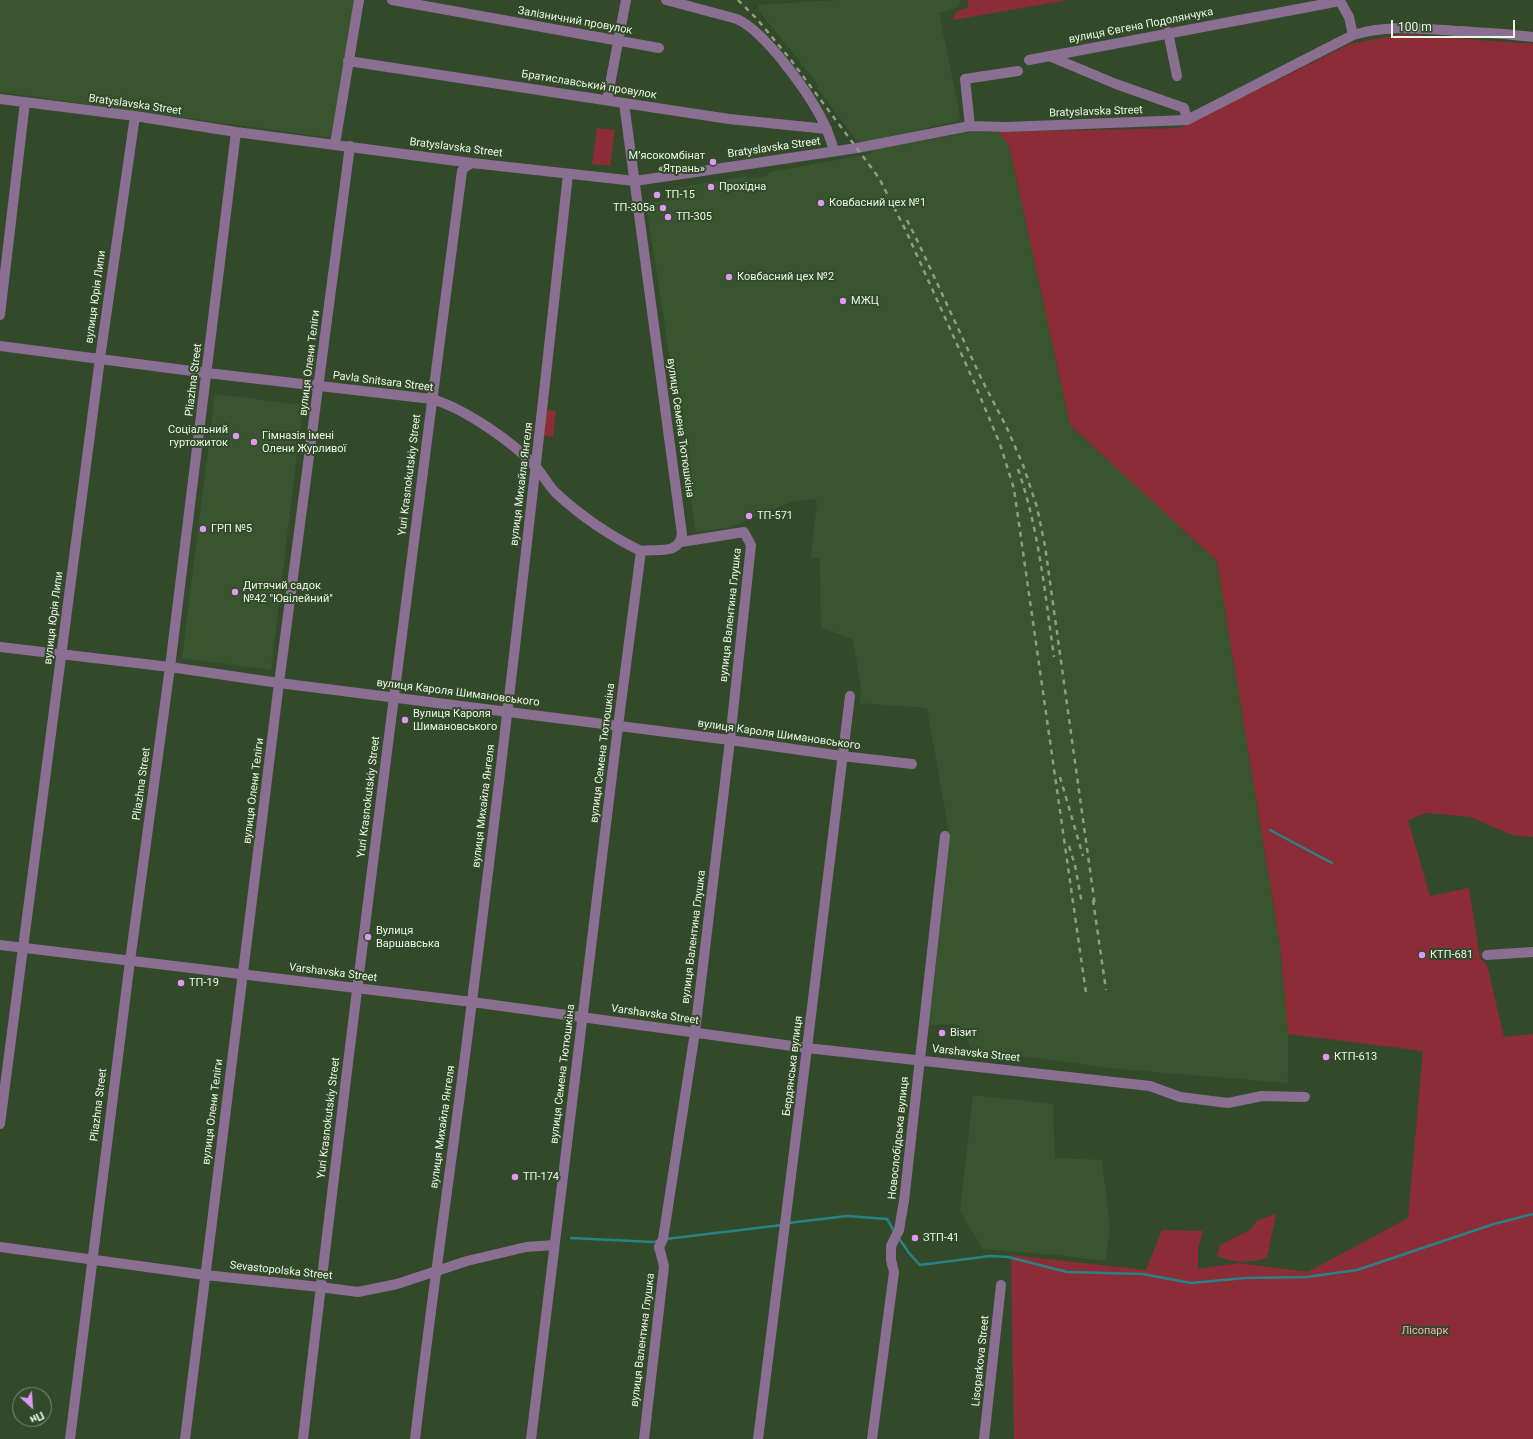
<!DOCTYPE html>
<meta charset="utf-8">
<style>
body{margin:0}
#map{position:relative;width:1533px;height:1439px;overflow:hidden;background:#334a2a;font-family:Roboto,sans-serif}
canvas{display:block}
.north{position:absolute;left:12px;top:1387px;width:40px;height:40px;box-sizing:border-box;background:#334a2a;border:1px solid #7c8f74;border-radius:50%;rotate:154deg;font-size:11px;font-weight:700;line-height:16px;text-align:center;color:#e9f7e4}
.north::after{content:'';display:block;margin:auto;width:14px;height:18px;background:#dd99f3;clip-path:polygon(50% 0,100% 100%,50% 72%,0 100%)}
.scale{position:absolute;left:1391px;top:20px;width:124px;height:18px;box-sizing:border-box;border:2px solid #e9f7e4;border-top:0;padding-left:5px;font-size:12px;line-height:14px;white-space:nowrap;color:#e9f7e4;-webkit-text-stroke:3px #334a2a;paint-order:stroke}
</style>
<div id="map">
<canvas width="1533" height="1439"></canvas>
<div class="north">Пн</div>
<div class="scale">100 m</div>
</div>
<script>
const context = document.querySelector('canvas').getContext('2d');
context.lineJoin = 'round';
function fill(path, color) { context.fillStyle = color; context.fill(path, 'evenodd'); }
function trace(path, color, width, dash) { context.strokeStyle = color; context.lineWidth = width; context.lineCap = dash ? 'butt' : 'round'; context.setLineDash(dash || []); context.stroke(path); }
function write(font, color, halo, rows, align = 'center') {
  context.font = font + ' Roboto,sans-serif'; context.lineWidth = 4; context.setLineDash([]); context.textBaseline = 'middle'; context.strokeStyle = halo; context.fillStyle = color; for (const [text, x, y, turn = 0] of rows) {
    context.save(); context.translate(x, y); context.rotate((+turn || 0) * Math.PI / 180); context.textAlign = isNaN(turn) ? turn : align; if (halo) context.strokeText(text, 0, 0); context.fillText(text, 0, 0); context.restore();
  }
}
fill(new Path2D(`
 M0,0H355L332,131L329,137H323L0,92Z
 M837,0H960L959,7L939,13L960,116L958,121L869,141H857L819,90L814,79L758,10L759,5Z
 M972,132H998L1009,145L1070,425L1217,561L1280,945L1288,1034V1078L1287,1083L1118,1069L970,1049L967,1037H955V1024L928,1025L949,834L927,708L860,703L861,688L853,640L821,627L820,557L811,558L817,502L815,499L794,501L727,528L696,532L646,203L671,200L669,189L747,176L748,179L767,176L770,172L870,154L874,150Z
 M215,394L303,405L271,670L182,658Z
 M973,1095L1053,1104L1055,1158L1102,1160L1110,1229L1105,1261L1057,1255L983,1249L960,1211Z`), '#39552f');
fill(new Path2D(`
 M968,0H1068L953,20L956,12L968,7Z
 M1401,34L1533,44V837L1512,835L1471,817L1426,813L1408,820L1430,896L1469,888L1480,958L1487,965L1504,1037L1533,1034V1439H1014L1011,1255L1146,1270L1162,1230L1203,1231L1198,1248V1269L1238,1263L1308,1272L1408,1218L1423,1051L1288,1034L1280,945L1217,561L1070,425L1009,145L998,132L1180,128L1350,44Z
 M597,128L615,130L610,166L592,164Z
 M547,410L556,411L553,437L544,436Z
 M1276,1214L1267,1258C1245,1263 1239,1264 1217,1256L1220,1245L1250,1230L1258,1220Z`), '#8b2c37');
trace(new Path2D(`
 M1270,830L1332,863
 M788,1223L847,1216L887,1219L894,1231
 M898,1237L909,1253L920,1265L990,1256L1008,1257L1067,1272L1143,1274L1191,1283L1245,1278L1307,1277L1357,1270L1494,1224L1533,1214
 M571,1238L653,1242L659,1241
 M666,1239L782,1225`), '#298386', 2.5);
trace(new Path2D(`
 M392,0L659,48
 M666,0L737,19C766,32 813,98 826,128C829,135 832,143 834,151
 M1168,32L1177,76
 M1049,56L1116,84L1184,108L1187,120
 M1029,60L1340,1L1349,17L1353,35
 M348,61L729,119L827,129
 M0,99L135,116L236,132L472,163L635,181L857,148L970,126L1006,127L1187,120L1353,35C1387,24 1424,29 1460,31C1484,33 1509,34 1533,37
 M607,100L626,0
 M624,103L682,534C679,556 657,548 641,551
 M970,126L965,79L1018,71
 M335,144L359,0
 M0,315L25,102
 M0,346L207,373L432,399C465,409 512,441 536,467C543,475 548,485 556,493C582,517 610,536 641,551
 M0,647L170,667L279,683L730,740L842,756L912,764
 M0,945L472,1002L807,1048L1150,1086L1180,1097L1228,1103L1262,1096L1305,1097
 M1487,955L1533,952
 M0,1124L100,358L135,116
 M0,1247L205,1275L320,1287L358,1292L397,1284L467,1261L526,1247L554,1245
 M70,1439L130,961L170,667L236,132
 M185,1439L279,683L350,146
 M303,1439C352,1016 407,594 462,171L465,167L472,163
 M415,1439C432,1293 454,1147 472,1001C507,726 538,450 568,174
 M531,1439L618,726L641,551
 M644,1439L664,1266L659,1247L663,1239L695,1032L730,740L751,545L744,532L681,542
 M758,1439L807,1048L850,696
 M872,1439L894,1272L891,1260V1246L899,1230L904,1201L945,836
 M984,1439L1001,1285`), '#8a6f92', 10);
trace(new Path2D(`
 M738,0L757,19L791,60L879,178L906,231L974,382L1000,444L1014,489L1086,993
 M907,220L918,242L982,380L1006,426L1023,465L1037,507L1045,546L1095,906
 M1018,469C1039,530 1045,594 1054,657
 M1060,777L1083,856
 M1069,846L1075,865L1082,904
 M1093,900L1106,990`), '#8c9f85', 2.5, [5, 5]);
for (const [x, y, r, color] of [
 [713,162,4,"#dd99f3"],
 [711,187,4,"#dd99f3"],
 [657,195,4,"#dd99f3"],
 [821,203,4,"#dd99f3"],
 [663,208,4,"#dd99f3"],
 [668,217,4,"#dd99f3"],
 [729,277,4,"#dd99f3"],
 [843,301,4,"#dd99f3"],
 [236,436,4,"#dd99f3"],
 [254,442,4,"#dd99f3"],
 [749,516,4,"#dd99f3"],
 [203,529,4,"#dd99f3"],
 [235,592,4,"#dd99f3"],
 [405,720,4,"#dd99f3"],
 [368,937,4,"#dd99f3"],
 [1422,955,4,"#dd99f3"],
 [181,983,4,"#dd99f3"],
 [942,1033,4,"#dd99f3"],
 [1326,1057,4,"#dd99f3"],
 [515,1177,4,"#dd99f3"],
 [915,1238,4,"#dd99f3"]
]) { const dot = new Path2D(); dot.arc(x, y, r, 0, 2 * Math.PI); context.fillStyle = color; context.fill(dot); trace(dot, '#334a2a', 1.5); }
write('11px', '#e9f7e4', '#334a2a', [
 ["Залізничний провулок",575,21,10],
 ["вулиця Євгена Подолянчука",1141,26,-11],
 ["Братиславський провулок",589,85,9],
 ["Bratyslavska Street",135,105,8],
 ["Bratyslavska Street",1096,112,-2],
 ["Bratyslavska Street",456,148,7],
 ["Bratyslavska Street",774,148,-8],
 ["вулиця Юрія Липи",96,297,-82],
 ["вулиця Олени Теліги",310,363,-83],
 ["Pliazhna Street",194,380,-83],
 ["Pavla Snitsara Street",383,382,7],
 ["вулиця Семена Тютюшкіна",680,428,82],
 ["Yuri Krasnokutskiy Street",410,475,-83],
 ["вулиця Михайла Янгеля",522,484,-83],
 ["вулиця Валентина Глушка",731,615,-84],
 ["вулиця Юрія Липи",54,618,-83],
 ["вулиця Кароля Шимановського",458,693,7],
 ["вулиця Кароля Шимановського",779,735,8],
 ["вулиця Семена Тютюшкіна",603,753,-83],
 ["Pliazhna Street",142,784,-82],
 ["вулиця Олени Теліги",254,791,-83],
 ["Yuri Krasnokutskiy Street",369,797,-83],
 ["вулиця Михайла Янгеля",484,806,-83],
 ["вулиця Валентина Глушка",694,937,-83],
 ["Varshavska Street",333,973,7],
 ["Varshavska Street",655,1015,8],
 ["Varshavska Street",976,1054,6],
 ["Бердянська вулиця",793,1066,-83],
 ["вулиця Семена Тютюшкіна",563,1074,-83],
 ["Pliazhna Street",99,1105,-83],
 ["вулиця Олени Теліги",213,1112,-83],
 ["Yuri Krasnokutskiy Street",329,1118,-83],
 ["вулиця Михайла Янгеля",443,1127,-82],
 ["Новослобідська вулиця",899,1138,-84],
 ["Sevastopolska Street",281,1271,6],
 ["вулиця Валентина Глушка",643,1340,-83],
 ["Lisoparkova Street",981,1361,-84]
]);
write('11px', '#e9f7e4', '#334a2a', [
 ["М’ясокомбінат",705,156,"right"],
 ["«Ятрань»",705,169,"right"],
 ["Прохідна",719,187],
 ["ТП-15",665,195],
 ["Ковбасний цех №1",829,203],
 ["ТП-305а",655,208,"right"],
 ["ТП-305",676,217],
 ["Ковбасний цех №2",737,277],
 ["МЖЦ",851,301],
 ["Соціальний",228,430,"right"],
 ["гуртожиток",228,443,"right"],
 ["Гімназія імені",262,436],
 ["Олени Журливої",262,449],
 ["ТП-571",757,516],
 ["ГРП №5",211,529],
 ["Дитячий садок",243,586],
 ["№42 \"Ювілейний\"",243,599],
 ["Вулиця Кароля",413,714],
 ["Шимановського",413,727],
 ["Вулиця",376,931],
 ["Варшавська",376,944],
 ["КТП-681",1430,955],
 ["ТП-19",189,983],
 ["Візит",950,1033],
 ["КТП-613",1334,1057],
 ["ТП-174",523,1177],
 ["ЗТП-41",923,1238]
], 'left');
write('11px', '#fda8aa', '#334a2a', [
 ["Лісопарк",1425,1331]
]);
</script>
